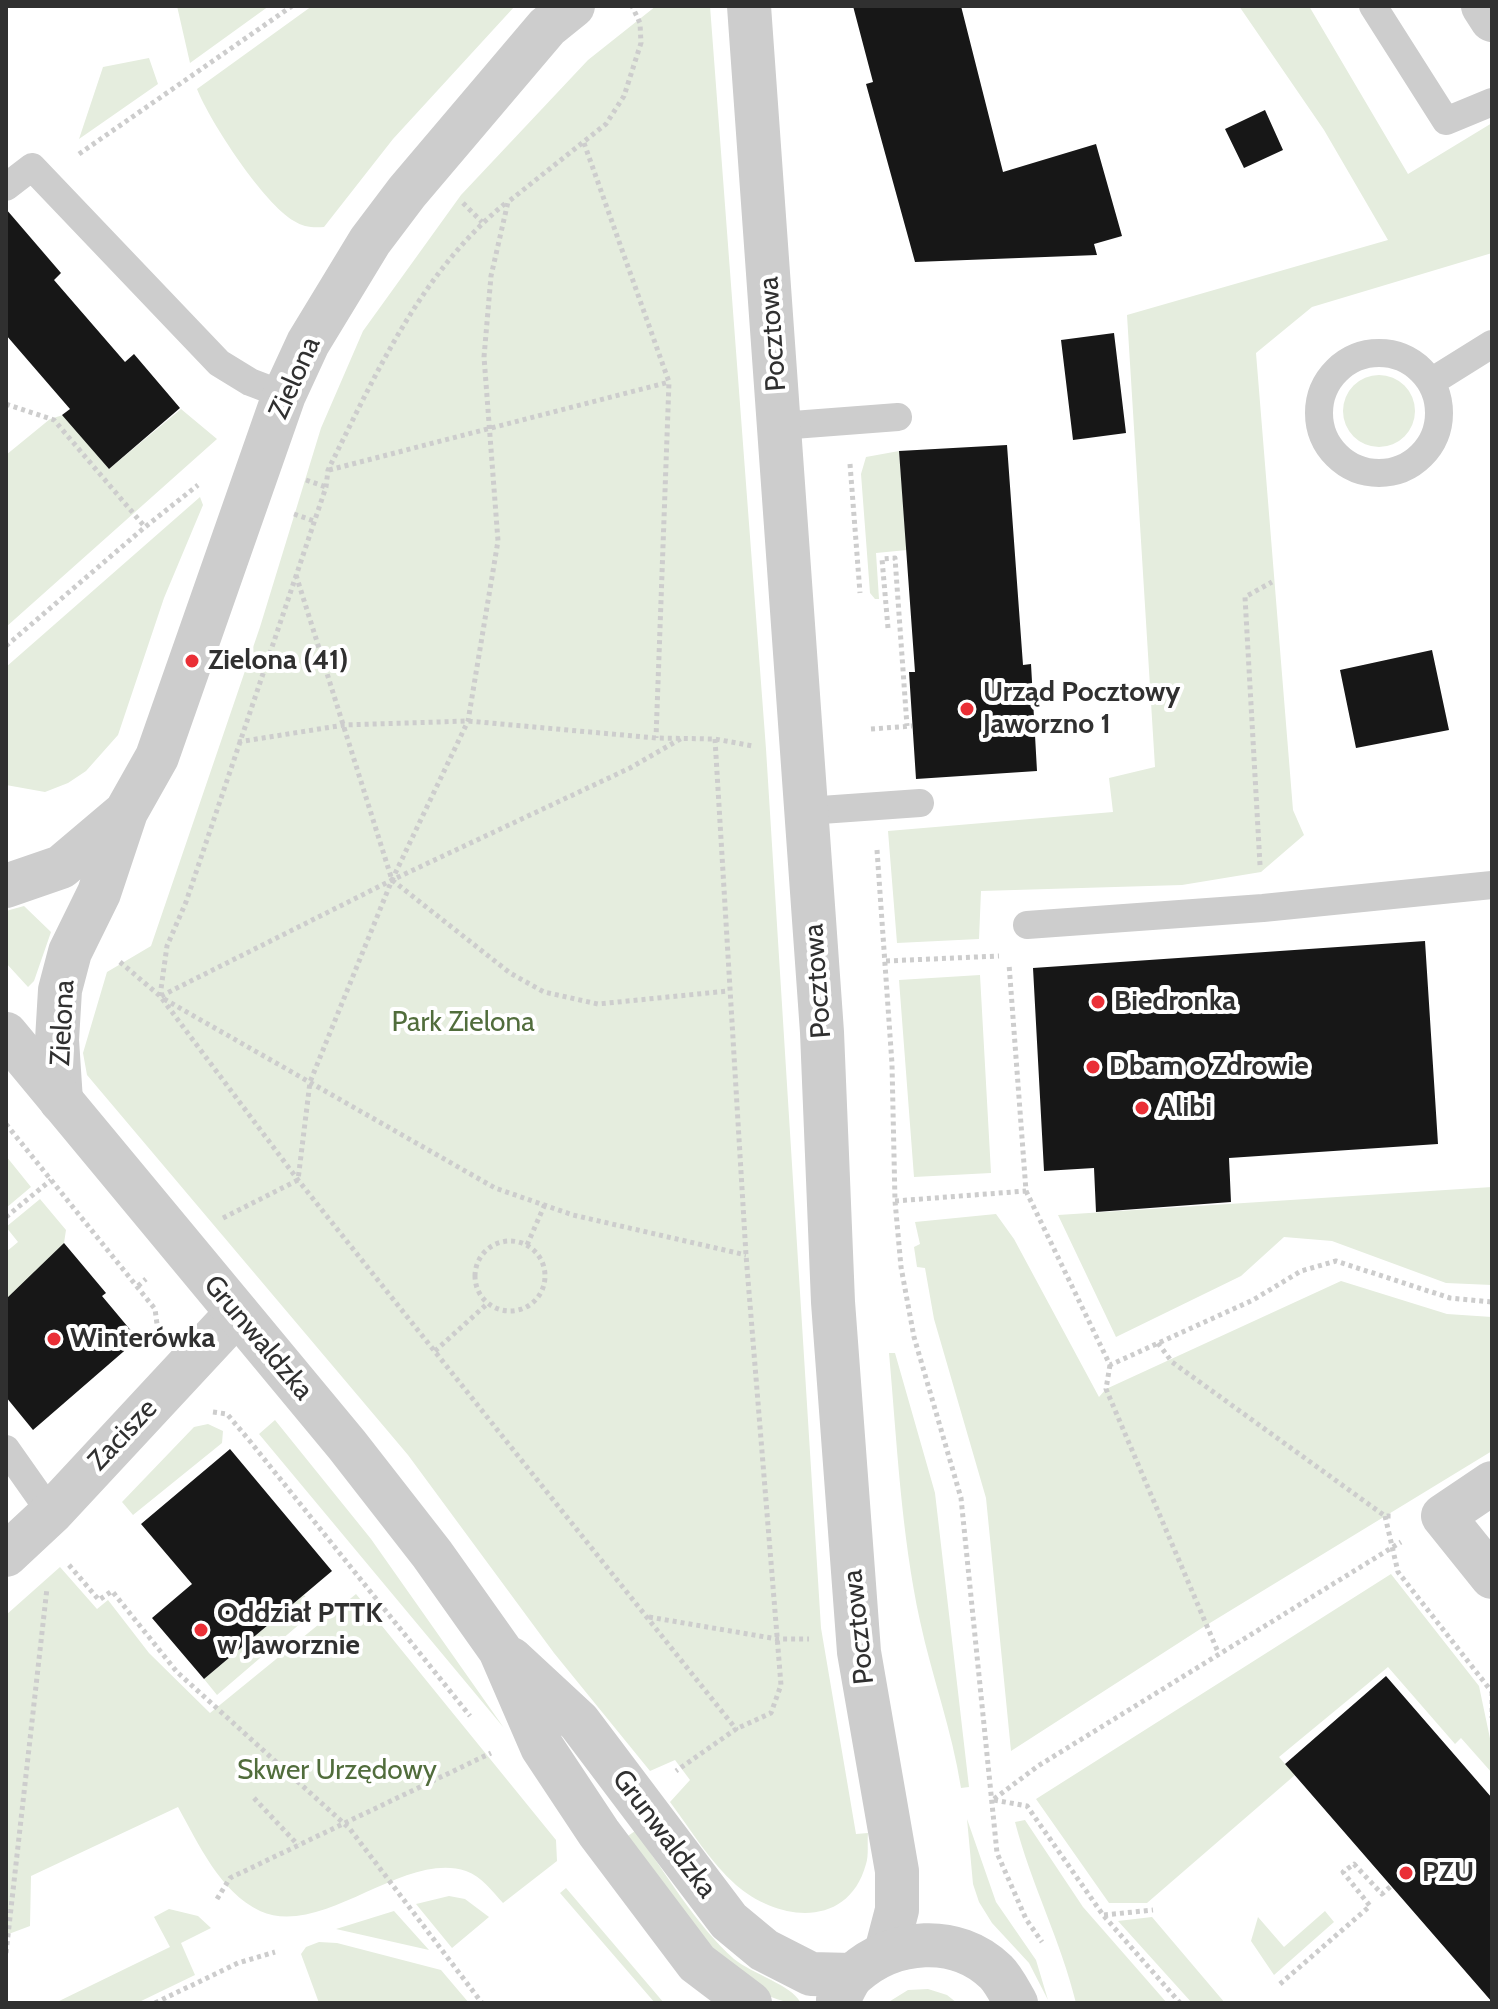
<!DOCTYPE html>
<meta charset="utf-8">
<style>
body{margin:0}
#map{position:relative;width:1498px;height:2009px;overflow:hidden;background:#fff;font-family:Cabin,sans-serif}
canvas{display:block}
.frame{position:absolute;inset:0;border:8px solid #303030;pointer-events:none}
</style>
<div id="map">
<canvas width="1498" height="2009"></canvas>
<div class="frame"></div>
</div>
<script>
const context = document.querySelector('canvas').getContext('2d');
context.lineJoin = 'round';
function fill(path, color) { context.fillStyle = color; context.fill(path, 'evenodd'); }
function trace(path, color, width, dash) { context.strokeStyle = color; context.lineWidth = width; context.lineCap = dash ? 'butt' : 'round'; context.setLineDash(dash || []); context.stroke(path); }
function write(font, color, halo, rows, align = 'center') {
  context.font = font + ' Cabin,sans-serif'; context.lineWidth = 8; context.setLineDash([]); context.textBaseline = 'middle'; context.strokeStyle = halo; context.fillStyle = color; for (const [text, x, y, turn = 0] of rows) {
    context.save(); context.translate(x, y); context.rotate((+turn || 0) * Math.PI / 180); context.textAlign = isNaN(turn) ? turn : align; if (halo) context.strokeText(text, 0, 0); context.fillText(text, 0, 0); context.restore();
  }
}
fill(new Path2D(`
 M177,6H269L190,63Z
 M312,6H515L393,139L324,227C313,228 303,227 294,221C264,204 210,122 197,89Z
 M656,6H710L766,749L821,1628L856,1834L868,1833C867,1843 869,1855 866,1864C848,1930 777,1921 736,1885C710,1862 691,1830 670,1802L690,1780L675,1760L650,1771L554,1653L408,1455L87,1075L83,1053L107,972L151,946L260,627L321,428L363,331L461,195L588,60Z
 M1239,6H1309L1408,174L1492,123V253L1312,307L1256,353L1293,810L1304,835L1261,872L1182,885L981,891L979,939L897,943L888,831L1113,812L1109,778L1155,767L1127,315L1388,240L1324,130Z
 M149,58L158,84L79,139L103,67Z
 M1343 411a36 36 0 1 1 72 0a36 36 0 1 1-72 0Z
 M181,409L217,439L6,627V455L50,419L63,415L109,469Z
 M899,451L907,550L876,553L879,599H875L870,593L861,474L866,457Z
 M200,497L203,505L164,598L118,735L86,771L68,783L45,792L6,785V667Z
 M24,906L51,932L34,981L28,987L6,963V911Z
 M980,975L991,1173L914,1177L899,980Z
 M6,1156L31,1187L6,1208Z
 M1492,1187V1285L1446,1283L1332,1241L1284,1237L1241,1276L1116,1337L1058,1215Z
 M40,1199L66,1230L64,1243L6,1301V1252L18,1242L6,1227Z
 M996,1214L1014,1239L1099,1397L1106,1389L1341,1281L1447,1314L1492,1317V1451L1205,1626L1011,1751L986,1498L934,1319L925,1268L917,1267L914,1247L920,1244L915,1222Z
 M889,1353H895L935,1493L969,1787L961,1788C952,1730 932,1677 920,1621C901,1533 897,1442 889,1353Z
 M275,1420L371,1539L504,1728L259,1434Z
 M208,1424L223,1431L222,1443L133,1515L122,1502L194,1427Z
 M60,1567L97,1609L108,1600L149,1653L210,1713L356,1594L556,1840L557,1861L503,1903C492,1891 482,1877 466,1871C404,1850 322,1939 260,1911C220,1892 198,1843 178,1807L31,1876L30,1926L6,1935V1615Z
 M1391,1574L1479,1686L1492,1748V1773L1461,1738L1455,1744L1388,1667L1279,1757L1295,1775L1147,1903H1109L1036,1799Z
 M304,1595L316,1610L217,1695L204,1679Z
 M967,1819L996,1902L1036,1960L1048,2000L1029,1963L992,1923L979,1902L973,1884Z
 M1025,1820L1083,1907L1167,2003H1076C1061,1941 1031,1884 1015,1822Z
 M635,1831C666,1873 695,1924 734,1959C751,1973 793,1986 800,2002C738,2009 659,1883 625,1838Z
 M566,1888L664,2003H655L560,1893Z
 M449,1896L465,1899L489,1917L452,1948L416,1904Z
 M169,1909L198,1916L211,1928L181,1943L195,1975L137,2003H55L170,1947L154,1917Z
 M394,1911L429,1950L336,1929Z
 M1325,1911L1334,1922L1274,1975L1251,1941L1258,1917L1284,1947Z
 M1152,1917L1225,2003H1192L1118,1921Z
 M319,1942L337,1943L441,1970L469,2003H319L301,1954L306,1947Z
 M928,1989L947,1995L957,2003H887L908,1990Z`), '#e5edde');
fill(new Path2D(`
 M853,6H961L1003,172L1096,144L1122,236L1094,244L1097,255L915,262L866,84L873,82Z
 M1265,110L1283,150L1244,168L1225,129Z
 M6,209L61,273L54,280L125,362L134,354L180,408L109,469L62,415L70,409L6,335Z
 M1114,333L1126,433L1073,440L1061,340Z
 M1007,445L1023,665L1031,664L1037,771L916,779L909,672H915L899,451Z
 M1432,650L1449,730L1356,748L1340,670Z
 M1425,941L1438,1144L1229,1158L1231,1202L1096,1212L1094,1168L1044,1171L1033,968Z
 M64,1243L106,1293L102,1296L138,1339L33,1430L6,1397V1299Z
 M230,1449L332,1571L204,1679L152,1618L192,1584L141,1524Z
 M1386,1676L1492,1798V2002L1285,1764Z`), '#171717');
trace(new Path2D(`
 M584,143L669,382L656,738
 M79,154L292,6
 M463,203L482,222
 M6,404L54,420L145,527L198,485
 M850,464L860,593
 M329,470L669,382
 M306,480L326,487
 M294,514L314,521
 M296,575L392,880L510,973L544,992L598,1004L728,991
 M888,628L882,559L895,558L907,726
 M6,646L145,527
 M871,729L912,726
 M715,739L746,1255L781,1685L771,1713L736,1729
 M238,742L344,725L468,721L656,738L715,739L753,746
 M877,850L892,1064L895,1201L901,1267L914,1337L961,1498L997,1853L1026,1919L1042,1942
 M1260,865L1245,597L1272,582
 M886,961L999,956
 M120,962L160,996L298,1180L736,1729L676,1771
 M160,996L167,946L186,902L326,487L328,470C376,374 421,271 507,202
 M161,996L392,880L630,768L682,738
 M164,999L495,1188L573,1215L746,1255
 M6,1124L155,1309L157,1324
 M1026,1191L1110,1365L1253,1300L1301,1271L1336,1261L1450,1298L1492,1302
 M895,1201L1026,1191L1009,964
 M6,1217L51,1180
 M223,1218L298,1180L310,1082L392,880L468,721L498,541L484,357L491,276L508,202L606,124L624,96L641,43L640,23L632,6
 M475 1276a35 35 0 1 1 70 0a35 35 0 1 1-70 0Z
 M527,1245L545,1204
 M138,1286L146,1279
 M1158,1343L1172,1362L1385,1516H1394
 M435,1351L487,1304
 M1110,1365L1106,1389L1218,1652
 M213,1412L227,1414L249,1440L470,1716
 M1385,1516L1398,1572L1492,1692
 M69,1565L99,1600L112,1591L177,1672L350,1829L482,2003
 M649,1617L777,1639H809
 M1492,1692V1718
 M254,1798L298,1845
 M994,1799L1038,1766L1401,1542
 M994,1800L1027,1806L1103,1915L1180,2003
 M217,1899L230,1878L491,1753
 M1104,1915L1153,1910
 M6,1953L47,1588
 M1280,1984L1370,1906L1343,1872L1354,1864L1382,1894L1391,1886
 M155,2003L238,1963L275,1952`), '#cdcdcd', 5, [4, 4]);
trace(new Path2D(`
 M1373,6L1446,121L1492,102
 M6,187L32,167L219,363L250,382L284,395
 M1319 413a60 60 0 1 1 120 0a60 60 0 1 1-120 0Z
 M1431,382L1492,344
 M780,426L898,417
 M807,811L920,803
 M1027,925L1263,908L1492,885
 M6,1449L51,1513`), '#cdcdcd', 28);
trace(new Path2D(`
 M749,6L822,1032L833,1302L859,1652L897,1871V1910L886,1952
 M1483,6L1492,20
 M6,886L61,867L126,812
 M61,1101L57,1040L60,990L70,952L99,893L126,812L157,757L284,395L308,343L370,241L407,192L547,27L573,6
 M1492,1483L1443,1516L1492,1577
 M6,1555L51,1513L237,1313`), '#cdcdcd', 44);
trace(new Path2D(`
 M6,1034L347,1445L432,1554L500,1650L542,1747L599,1833L697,1963L750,2003
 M511,1659L579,1722L729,1921L764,1950L811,1974L852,1975
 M838,2000C843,1992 847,1980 854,1974C893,1939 956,1933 996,1972C1004,1980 1010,1993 1016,2003`), '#cdcdcd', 44);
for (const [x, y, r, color] of [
 [192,661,8,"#ea2f36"],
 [967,709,8,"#ea2f36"],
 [1098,1002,8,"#ea2f36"],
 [1093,1067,8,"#ea2f36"],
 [1142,1108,8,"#ea2f36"],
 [54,1339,8,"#ea2f36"],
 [201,1630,8,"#ea2f36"],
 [1406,1873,8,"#ea2f36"]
]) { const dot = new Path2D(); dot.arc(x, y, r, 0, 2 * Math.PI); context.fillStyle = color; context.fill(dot); trace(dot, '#fff', 3); }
write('28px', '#303030', '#fff', [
 ["Pocztowa",773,334,-94],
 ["Zielona",295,378,-66],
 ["Pocztowa",818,981,-94],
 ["Zielona",63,1023,-87],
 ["Grunwaldzka",258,1338,50],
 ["Zacisze",123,1435,-47],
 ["Pocztowa",859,1627,-96],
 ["Grunwaldzka",664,1834,53]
]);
write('bold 28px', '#303030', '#fff', [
 ["Zielona (41)",208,661],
 ["Urząd Pocztowy",983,693],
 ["Jaworzno 1",983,725],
 ["Biedronka",1114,1002],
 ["Dbam o Zdrowie",1109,1067],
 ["Alibi",1158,1108],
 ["Winterówka",70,1339],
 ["Oddział PTTK",217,1614],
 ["w Jaworznie",217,1646],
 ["PZU",1422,1873]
], 'left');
write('28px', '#516d3c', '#fff', [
 ["Park Zielona",463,1023],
 ["Skwer Urzędowy",337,1771]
]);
</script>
